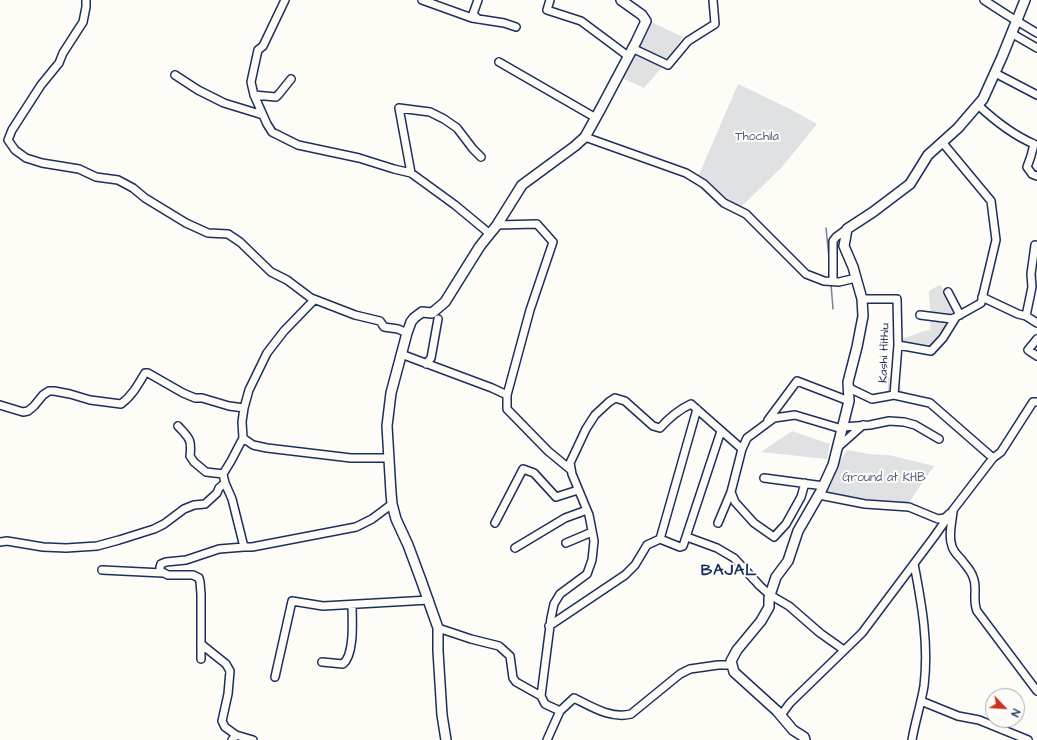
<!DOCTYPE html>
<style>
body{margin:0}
#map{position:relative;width:1037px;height:740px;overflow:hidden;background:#fdfcf7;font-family:"Architects Daughter",sans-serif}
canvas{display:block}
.north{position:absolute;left:985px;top:688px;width:40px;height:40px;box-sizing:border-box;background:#fdfcf7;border:1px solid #a3aaba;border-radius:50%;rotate:115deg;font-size:11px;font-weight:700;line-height:16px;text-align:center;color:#1b2f5e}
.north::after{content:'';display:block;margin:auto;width:14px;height:18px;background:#c8321e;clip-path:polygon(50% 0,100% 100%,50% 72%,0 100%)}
</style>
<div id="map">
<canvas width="1037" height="740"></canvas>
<div class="north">N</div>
</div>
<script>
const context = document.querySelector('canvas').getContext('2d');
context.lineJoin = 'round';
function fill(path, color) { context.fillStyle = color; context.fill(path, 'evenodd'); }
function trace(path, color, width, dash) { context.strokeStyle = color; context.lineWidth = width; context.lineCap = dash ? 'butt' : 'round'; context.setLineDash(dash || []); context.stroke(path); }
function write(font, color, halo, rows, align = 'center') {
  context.font = font + ' "Architects Daughter",sans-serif'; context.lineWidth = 4; context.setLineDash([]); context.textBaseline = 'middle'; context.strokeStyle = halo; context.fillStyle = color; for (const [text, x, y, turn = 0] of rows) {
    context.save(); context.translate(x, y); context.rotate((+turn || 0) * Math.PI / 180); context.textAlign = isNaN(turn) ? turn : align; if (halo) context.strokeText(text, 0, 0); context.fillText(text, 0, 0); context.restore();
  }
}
fill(new Path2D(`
 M649,21L683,37L663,66L644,88L622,78Z
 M738,84L792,110L817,124L782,167L741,207L730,204L698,177Z
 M940,285C946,294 956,306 954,317L933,348L899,344V339C910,338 919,331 930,330L931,319L929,293L930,290Z
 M888,377L898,381L903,394L888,393Z
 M792,431L830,444L827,459L761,452Z
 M847,450L869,454L889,455L934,466L907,505L825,495L839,463Z`), '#e0e1e3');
trace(new Path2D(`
 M826,228L830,268
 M831,284L833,309`), '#76819c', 1.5);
const street = new Path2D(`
 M86,0V7L83,22L63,53L59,63L41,85L12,130L8,140L15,150L26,158L42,163L79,169L96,177L118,180L133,188L145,198L186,223L208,233L228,234L240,242L271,272L287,280L311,298L355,315L380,321L384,327L398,329L407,333
 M285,0L263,46L258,50L251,82L254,95L267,124L272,132L298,145L359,158L394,169L411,173L455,205L490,234
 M422,0L472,18L504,23L516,27
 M478,0L473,14L478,19
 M550,0L547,10L581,21L628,56
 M984,0L1007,15L1037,33
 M1011,33L1037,48
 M632,48L668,65L688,41L715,24L713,0
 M499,62L596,118
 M995,73L1037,95
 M175,75L198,90L224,103L263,115
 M254,95L276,97L279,94L291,79
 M978,105C994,120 1013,135 1034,144L1031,156L1027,167L1032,174L1037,176
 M585,137L686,173L704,184L724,203L746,214L806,274L824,281L839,282L856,278
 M411,173L399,108L430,112L444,119L457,128L473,149L481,157
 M497,225L537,224L553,242L530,310L507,395
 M833,281V241L836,237L847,229
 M948,292L960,315
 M982,297L1018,314L1026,316L1037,323
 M862,299H897L898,345L894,395L930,403L993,458
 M920,315L952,319L956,317
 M1026,316L1032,287L1031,274L1035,245
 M1037,339L1028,350L1037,356
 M898,345L931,351L943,338L956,317L981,303L996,240L991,201L942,142
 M401,354L492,388L507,395V409L548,451L571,470
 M426,364L431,358L438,319
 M849,388L872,399L894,395
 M0,405L23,412L28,411L34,406L43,395L49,391H54L70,394L90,400L121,404C132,396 138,385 145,373H148L183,393L195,398H202L229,406L244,408
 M768,420L797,381L849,401
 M178,426C189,438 192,439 190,456L194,462L206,472L223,474
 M843,427L870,425L889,421L904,422L915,425L939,439
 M243,438L253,445L267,448L351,458H389
 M837,448L863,425
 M742,449L731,492L735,502L754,523L774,537L786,524L801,497L805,483
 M764,478L824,486
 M819,495L865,504L909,507L938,519L945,518L949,514
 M953,512C952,522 948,536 952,546C953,551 958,556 961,559C965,565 971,570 973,577C978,588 972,599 977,611L1037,691
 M495,523L523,469L534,473L556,497L578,490
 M718,523L731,492
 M687,537L717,548L734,558L760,586L770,595L789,606L820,633L844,650
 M660,539L697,409
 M0,542L7,541L43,547L66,548L97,546L119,540L154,529L164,524L184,509L194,505L205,504L217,493L219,488L225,483
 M566,543L592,532
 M244,547H252L356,527L372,519L392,504
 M515,548L565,518L587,510
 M102,570L163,573
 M549,626L625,575L635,565L647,545L660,539L680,547L683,546L721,431
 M438,628L471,639L499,646L510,656L513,678L516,682L541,696
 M201,644L226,664L230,671L228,694L222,721L225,727L236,735
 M201,659V594L200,582L199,578L193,575H168L160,571V567L161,564L166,562L186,560L219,549L244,547L232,499L225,483L223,474L231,461L243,438L242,422L244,408L249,390L267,353L284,331L314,300
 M322,662L343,664C355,654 352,619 352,605
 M275,677L292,601L323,606L429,600
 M921,701L958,716L979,720L1028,740
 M560,711L574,698C592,707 611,719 631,714L680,674L690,669L718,665H732
 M781,715L790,703L862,633L934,537L953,510L993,458L1001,452L1033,402H1037
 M232,740L236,735L253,740
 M547,740L560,711L545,704L541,696L551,618L554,604L560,594L587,574L592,560L594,541L589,515L572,474L570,463L586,429L595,415L609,402L615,398L625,401L653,426L660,428C669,418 678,410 691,404L742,449L747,438L774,418L795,415L842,429
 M912,740C915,722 921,704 924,686C929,645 922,605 914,564`);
const secondary = new Path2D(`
 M446,740L442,715L438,651V628L421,580L408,545L396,519L392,504L391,493L387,426L391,393L407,333L411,322L414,318L422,312L432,313L445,302L480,246L497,225L522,185L575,146L585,137L600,110L636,42L646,21L642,15L621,0
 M805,740L804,737L793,730L777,711L734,672L731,661L737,650L761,621L769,607V598L776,577L788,561L798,531L821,491L833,465L849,401L848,382L857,347L863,316L862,299L853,267L844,246L847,229L873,212L910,184L928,155L958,128L983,99L1002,57L1025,0`);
trace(street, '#1b2f5e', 10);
trace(secondary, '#1b2f5e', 12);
trace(street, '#fdfcf7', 7);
trace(secondary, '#fdfcf7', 9);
write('12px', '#4c5c7f', '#fdfcf7', [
 ["Thochila",757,137],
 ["Ground at KHB",884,478]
]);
write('12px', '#1b2f5e', '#fdfcf7', [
 ["Kashi Hithlu",885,353,-88]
]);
context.letterSpacing = '1px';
write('bold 16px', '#1b2f5e', '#fdfcf7', [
 ["BAJAL",729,572]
]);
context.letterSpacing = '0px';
</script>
